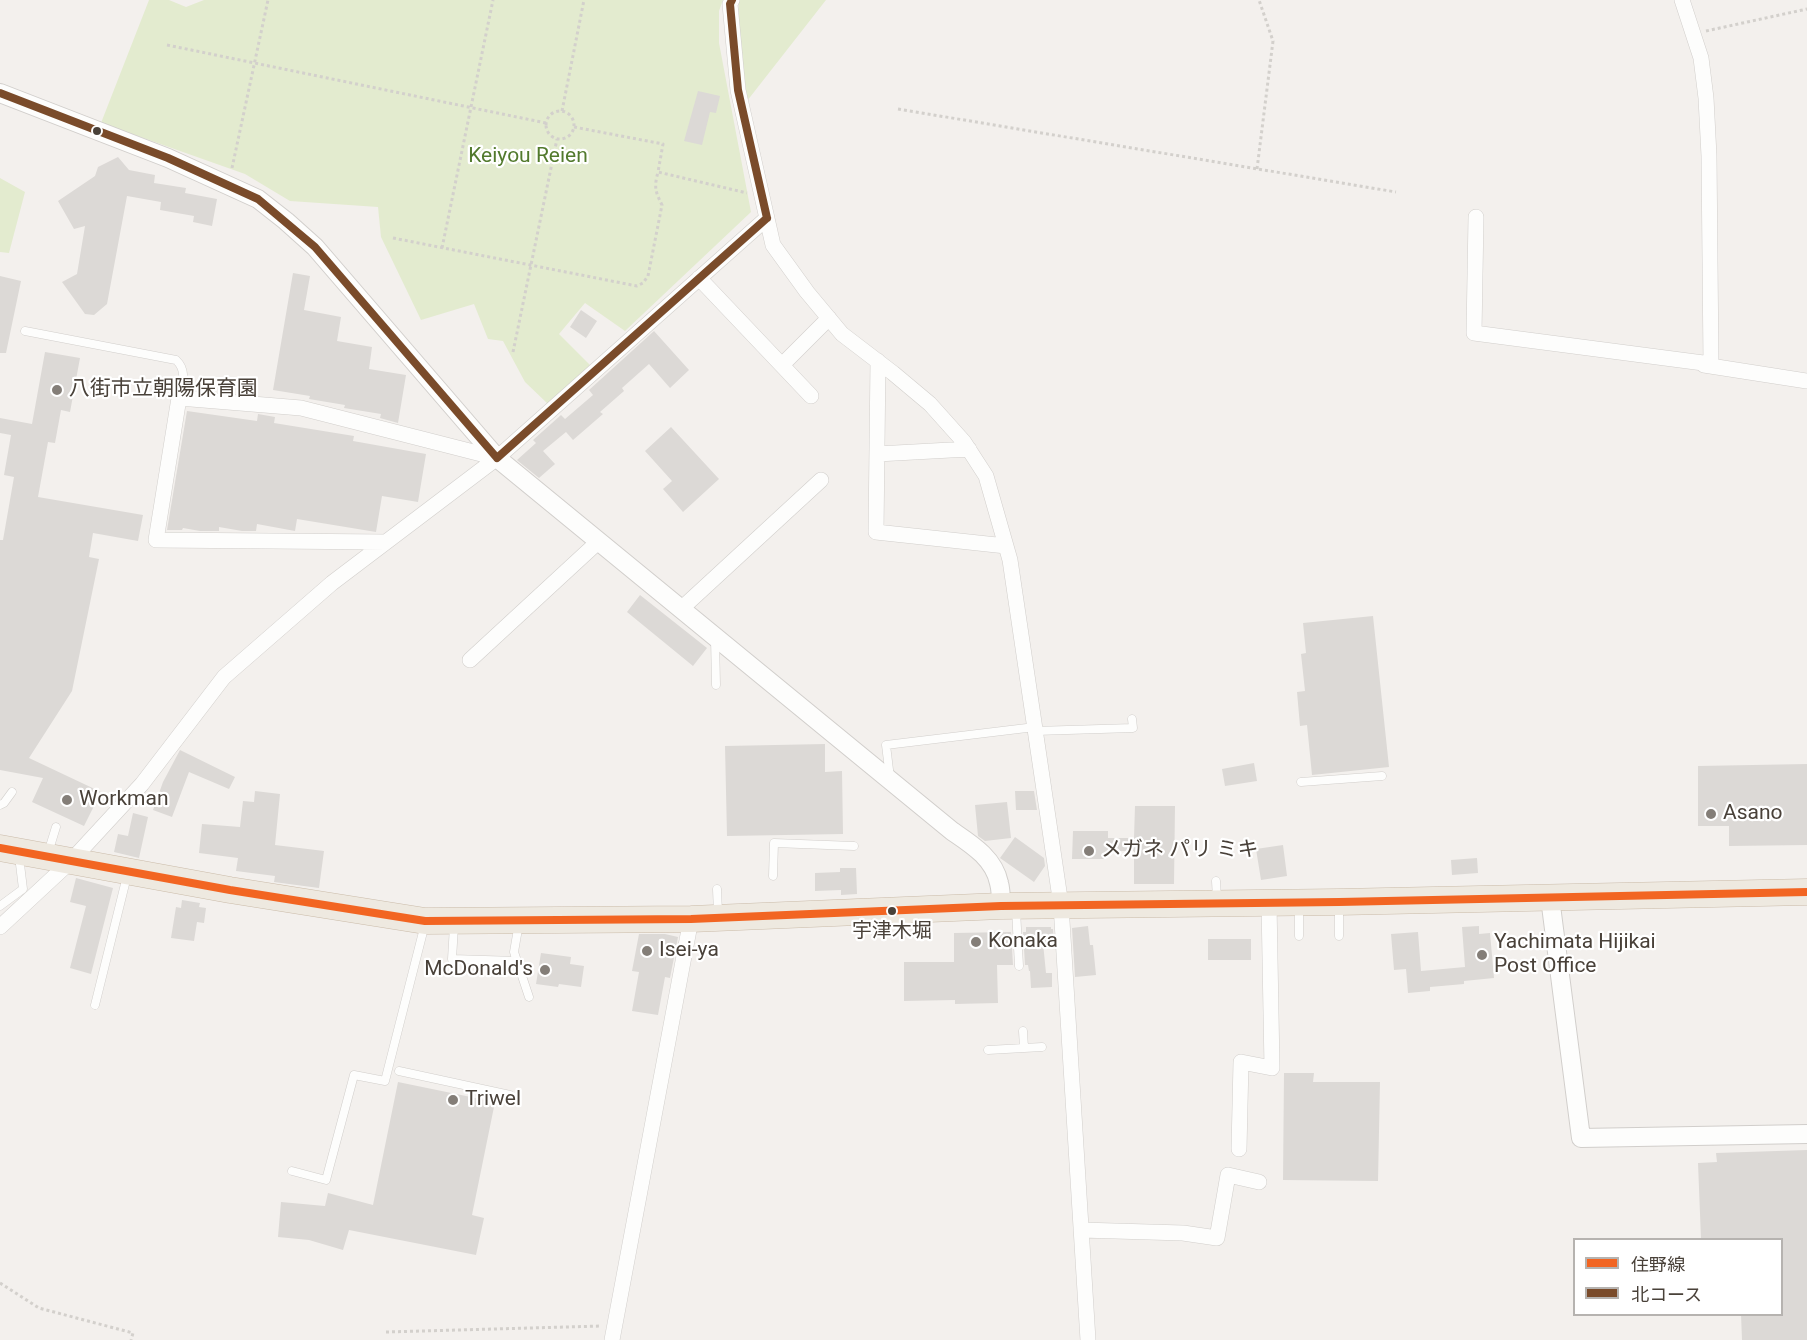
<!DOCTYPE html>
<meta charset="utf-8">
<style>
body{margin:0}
#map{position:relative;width:1807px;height:1340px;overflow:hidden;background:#f3f0ed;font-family:Roboto,"Noto Sans JP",sans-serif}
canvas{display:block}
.legend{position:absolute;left:1573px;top:1238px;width:210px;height:78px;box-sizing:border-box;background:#fff;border:2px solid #b6b3b0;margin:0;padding:8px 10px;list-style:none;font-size:18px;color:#494139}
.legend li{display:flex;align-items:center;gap:12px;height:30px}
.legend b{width:30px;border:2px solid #b6b3b0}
</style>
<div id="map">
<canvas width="1807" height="1340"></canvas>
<ul class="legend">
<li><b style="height:8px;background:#f26522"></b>住野線</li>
<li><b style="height:8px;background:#7a4b2a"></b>北コース</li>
</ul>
</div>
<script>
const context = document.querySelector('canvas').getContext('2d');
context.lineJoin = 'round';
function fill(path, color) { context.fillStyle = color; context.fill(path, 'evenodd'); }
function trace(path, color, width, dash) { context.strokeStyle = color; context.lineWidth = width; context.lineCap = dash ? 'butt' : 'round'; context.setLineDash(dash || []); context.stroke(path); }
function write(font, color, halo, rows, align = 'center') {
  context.font = font + ' Roboto,"Noto Sans JP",sans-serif'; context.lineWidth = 4.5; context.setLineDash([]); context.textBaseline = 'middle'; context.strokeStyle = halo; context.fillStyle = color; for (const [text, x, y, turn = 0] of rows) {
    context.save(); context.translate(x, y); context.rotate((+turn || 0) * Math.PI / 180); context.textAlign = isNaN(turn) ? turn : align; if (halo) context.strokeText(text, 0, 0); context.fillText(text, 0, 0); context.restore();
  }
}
fill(new Path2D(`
 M149,0H169L186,7L204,0H723L719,11V43L751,212L625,331L585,303L559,334L590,365L548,404L525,382L503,341L488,339L474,304L421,320L381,237L378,207L290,201L245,174L101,123Z
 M739,0H826L747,101L738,17Z
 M0,178L25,192L9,253L0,252Z`), '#e3ebcf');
fill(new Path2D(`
 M698,91L720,96L716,113L710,112L702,145L684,141Z
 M118,157L129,170L155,175L154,183L186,188L185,193L217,199L212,226L193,222L194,216L160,210L161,202L127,196L107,304L94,315L85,314L62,282L77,274L85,226L74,229L58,201L95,176L98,167Z
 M293,273L310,276L304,310L341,317L337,341L372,347L369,369L406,375L398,423L380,418L381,414L344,408L345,405L309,399L310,396L273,390Z
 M0,276L21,281L6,353H0Z
 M581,310L597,321L586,338L570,327Z
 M654,331L689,370L670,388L649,364L622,388L624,391L600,412L603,414L573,440L566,432L543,451L555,464L539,478L518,461L517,460L536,443L533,440L561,415L565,419L593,395L589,390Z
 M45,352L80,358L70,412L61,410L55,443L48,442L38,497L143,515L138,541L93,533L89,557L99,559L72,691L29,758L101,792L84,826L32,802L43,778L0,770V540H3L14,477L4,475L11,435L0,433V418L32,424Z
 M187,411L257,421L258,414L275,417L274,423L354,436L353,441L426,454L418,502L382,496L376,532L297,519L295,531L257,524L256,531H242L219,527V531H200L183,528L182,530H167Z
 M671,427L719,479L683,512L663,489L672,481L645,451Z
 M640,595L707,648L693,666L627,612Z
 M1373,616L1389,767L1312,775L1307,725L1300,726L1297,692L1305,691L1301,654L1306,653L1303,623Z
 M825,744V772L842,771L843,834L727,836L725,746Z
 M180,750L235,777L229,789L189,772L172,817L153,810L163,782Z
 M1254,763L1257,781L1225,786L1222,769Z
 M1807,764V845L1729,846V826H1698V766Z
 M255,791L280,794L275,845L324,851L319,888L274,882L275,876L236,871L238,858L199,853L202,824L240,827L243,801L254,802Z
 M1015,791H1034L1037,810H1016Z
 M1007,802L1011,838L985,841L978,836L975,805Z
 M1135,806H1175L1174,884H1134V851H1106L1105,859H1072L1073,831H1108V838H1134Z
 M133,813L148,817L139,858L114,852L118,834L128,836Z
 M1015,837L1044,858L1045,866L1034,882L1000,858Z
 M1283,845L1287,876L1261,880L1256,849Z
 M1477,858L1478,873L1452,875L1451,860Z
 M840,868H856L857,894L841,895V890L815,891V873L840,872Z
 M76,878L113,888L91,974L70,968L86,906L70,902Z
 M182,900L200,903L199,907L206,908L204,923L197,922L194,941L171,938L176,907L181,908Z
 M1088,926L1090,945H1093L1096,975L1075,977L1072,928Z
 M1479,926V934L1490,933L1494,978L1464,981V984L1430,987V991L1408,993L1406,969L1394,970L1391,934L1418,932L1421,971L1465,967L1462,927Z
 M1026,927H1051V929H1053L1054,943H1043L1046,973H1052V987L1031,988L1030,971H1029L1028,965H1025L1023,932H1026Z
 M1009,932H1011L1013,965H997L998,1003L955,1004V1000L904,1001V962H954V933Z
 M639,934H665L678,937L670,978L665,977L658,1015L632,1011L639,972L632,971Z
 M1208,939H1251V960H1208Z
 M541,953L571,957L570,964L584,966L581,987L559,984L558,987L536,984Z
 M1284,1073H1314L1313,1082H1380L1378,1181L1283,1180Z
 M398,1082L495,1102L472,1215L484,1218L476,1255L349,1230L343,1250L309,1240L278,1237L281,1202L325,1206L328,1193L373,1205Z
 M1807,1150V1340H1742L1741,1314H1782V1239H1701L1698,1163L1717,1162L1716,1153Z`), '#dcd9d6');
const service = new Path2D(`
 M25,331L176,360C188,371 182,385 179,398
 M715,638L716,685
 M1035,731L1133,728L1132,719
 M890,778L886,745L1035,727
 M1301,782L1382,776
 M0,805L4,803L12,792
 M48,853L56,827
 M773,876L774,843L854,846
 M1216,881L1217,899
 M717,889L718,913
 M1339,905V936
 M0,906L23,889L19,856
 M1299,908V936
 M1016,910L1019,966
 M519,923L514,952L529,997
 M454,926L452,959L517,961
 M95,1005L127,876
 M1023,1031L1024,1048
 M988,1050L1042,1047
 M399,1071L510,1095
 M292,1171L326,1180L354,1075L385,1081L425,924`);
const minor = new Path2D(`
 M732,0L730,4L738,90L773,245L807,292L842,334L893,373L930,404L964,442L986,476L1010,560L1061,905L1088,1340
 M1682,0L1701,58L1706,98L1709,156L1711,364
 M1476,217L1474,333L1711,364
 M699,278L811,396
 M878,361L876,532L1006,546
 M1708,364L1704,365L1807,381
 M782,365L829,318
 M877,454L969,449
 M386,542L156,540L179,398L301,408L497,458
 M681,609L821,480
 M470,660L599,541
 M0,927L70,862L142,784L224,677L332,583L497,458L767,218
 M1239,1149L1241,1062L1272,1068L1269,903
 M1081,1230L1183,1233L1217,1238L1228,1175L1259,1182
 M612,1340L691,919`);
const tertiary = new Path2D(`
 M0,93L168,158L258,199L286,221L315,247L497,458L952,831C971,844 994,858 999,883C1001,890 1001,899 1001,906
 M1550,898L1581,1138L1807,1134`);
const trunk = new Path2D(`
 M0,848L230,890L425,921L691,919L1001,906L1339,902L1807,892`);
trace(service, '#d1cecb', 9);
trace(minor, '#d1cecb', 16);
trace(tertiary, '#d1cecb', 20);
trace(trunk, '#cabba9', 27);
trace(new Path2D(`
 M1706,31L1807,9
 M167,45L546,123
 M898,109L1396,192
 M546 125a14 14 0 1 1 28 0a14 14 0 1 1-28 0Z
 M562,111L584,0
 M574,127L663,144L658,172L747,193
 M232,168L268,0
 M1257,169L1273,41L1259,0
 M393,238L637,286L643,283L648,276L662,205C655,191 654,187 658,172
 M442,248L493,0
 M513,352L557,139
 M0,1283L39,1308L133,1333L131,1340
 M386,1332L601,1326`), '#d3d0cc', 3, [3, 3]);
trace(service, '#fdfdfc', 8);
trace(minor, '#fdfdfc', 15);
trace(tertiary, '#fdfdfc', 18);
trace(trunk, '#eee9e0', 26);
trace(new Path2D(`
 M0,848L230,890L425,921L691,919L1001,906L1339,902L1807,892`), '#f26522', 8);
trace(new Path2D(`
 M732,0L730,4L738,90L767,218
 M0,93L168,158L258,199L315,247L497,458
 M497,458L767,218`), '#7a4b2a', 8);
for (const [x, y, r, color] of [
 [97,131,5,"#494139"],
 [57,390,6,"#847e78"],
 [67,800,6,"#847e78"],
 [1711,814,6,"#847e78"],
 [1089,851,6,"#847e78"],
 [892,911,5,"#494139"],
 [976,942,6,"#847e78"],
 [647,951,6,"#847e78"],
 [1482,955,6,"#847e78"],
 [545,970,6,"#847e78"],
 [453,1100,6,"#847e78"]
]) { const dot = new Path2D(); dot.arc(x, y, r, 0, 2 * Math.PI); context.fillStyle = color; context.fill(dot); trace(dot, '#fff', 2); }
write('20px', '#494139', '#fff', [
 ["宇津木堀",892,932]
]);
write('21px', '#527a2d', '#fff', [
 ["Keiyou Reien",528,157]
]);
write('21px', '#494139', '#fff', [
 ["八街市立朝陽保育園",69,390],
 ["Workman",79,800],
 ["Asano",1723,814],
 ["メガネ パリ ミキ",1101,851],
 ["Konaka",988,942],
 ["Yachimata Hijikai",1494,943],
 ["Post Office",1494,967],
 ["Isei-ya",659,951],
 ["McDonald's",533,970,"right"],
 ["Triwel",465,1100]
], 'left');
</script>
